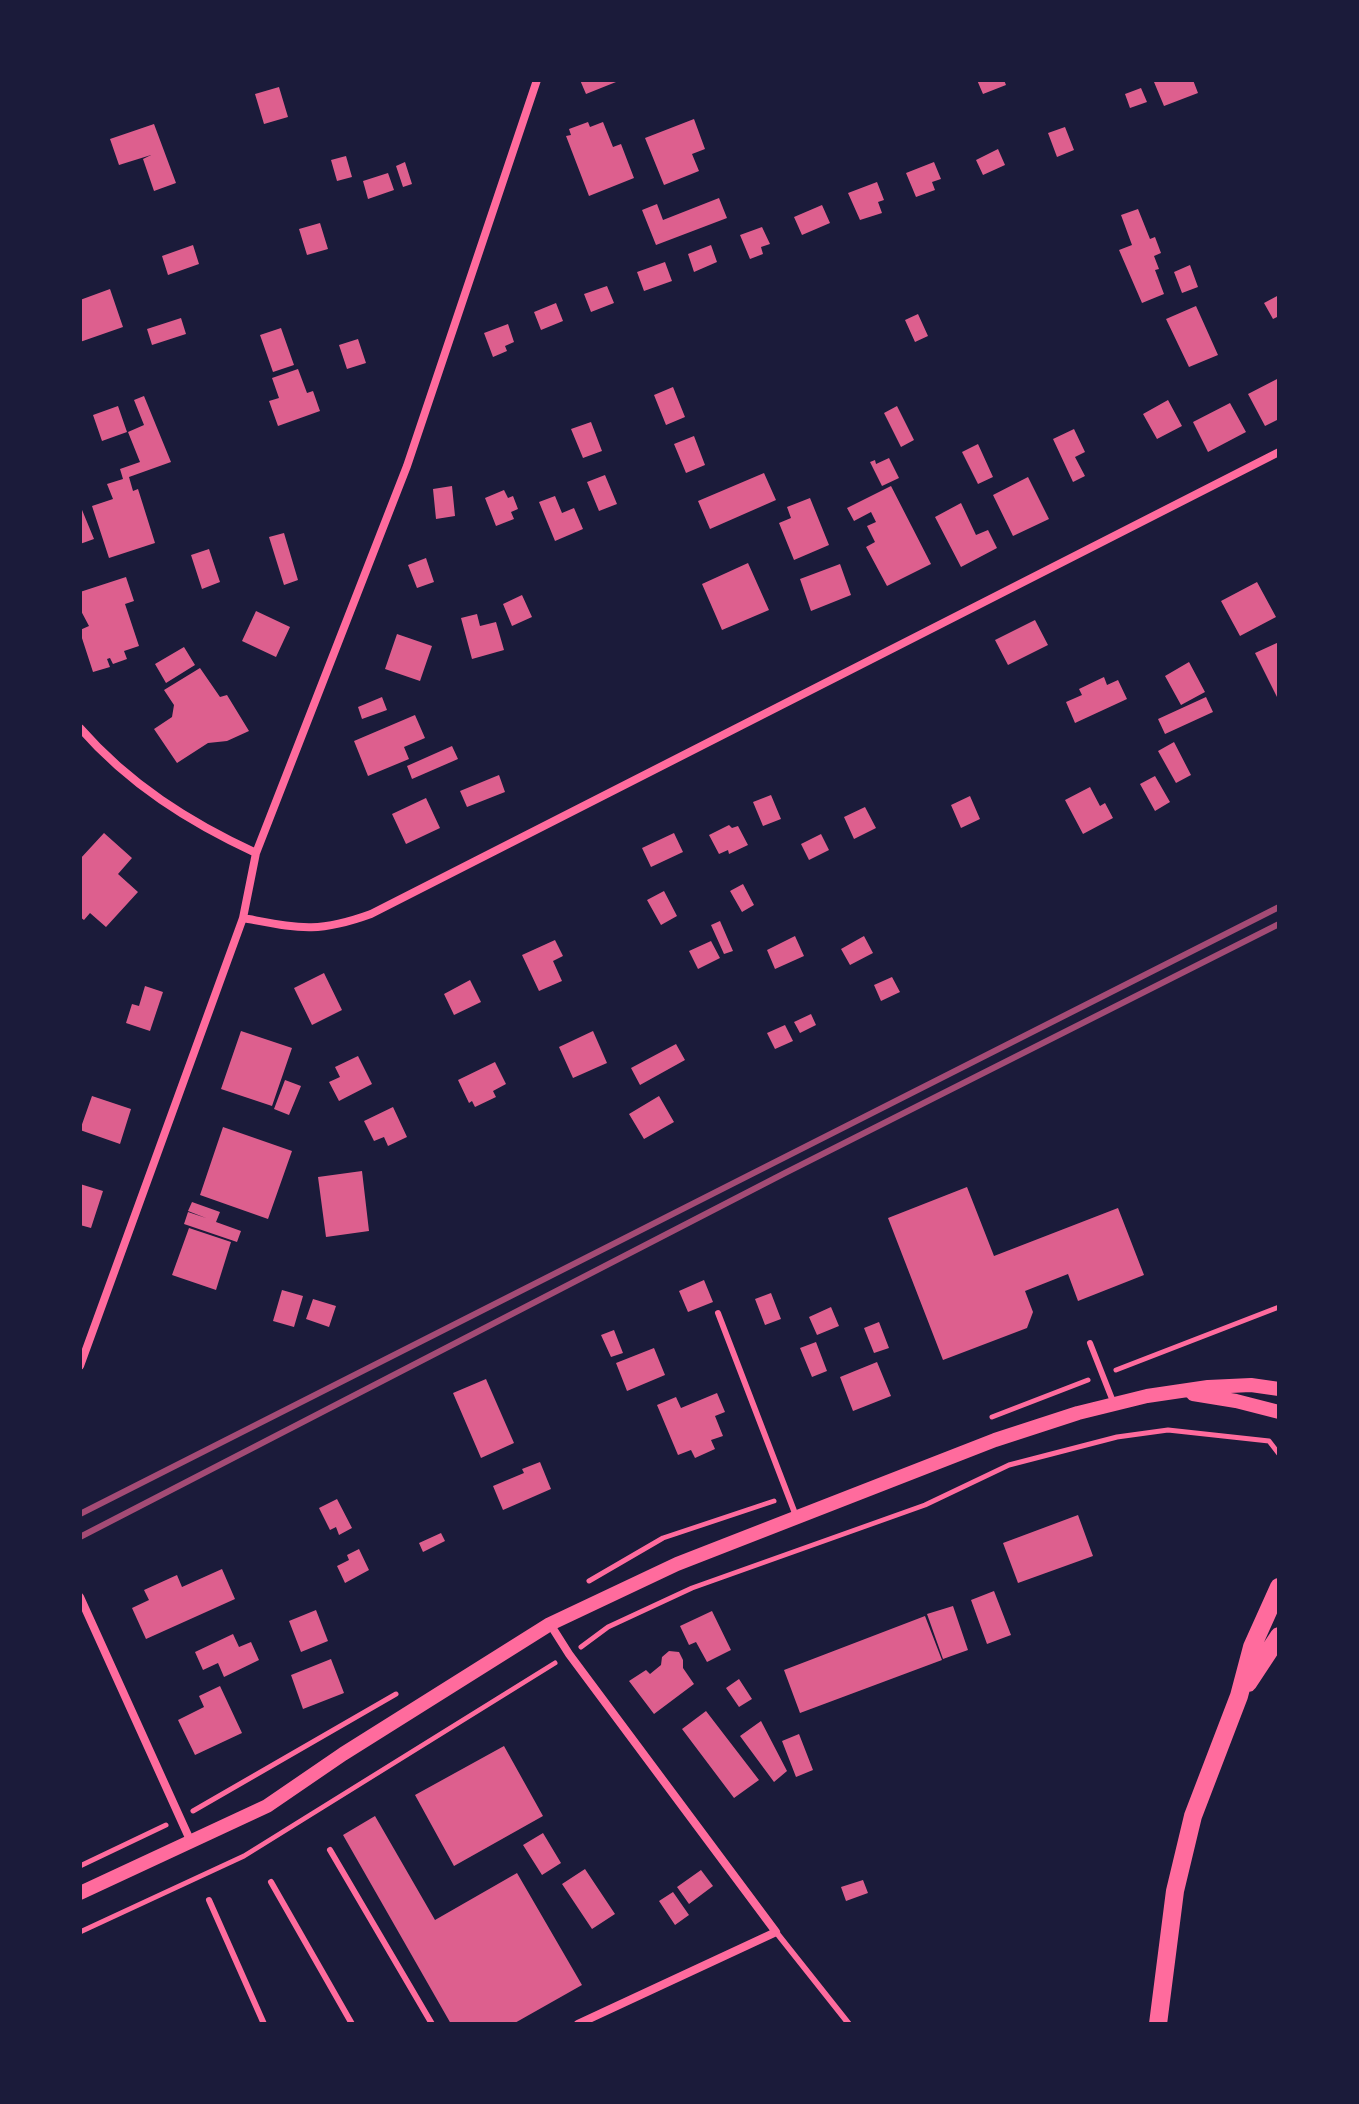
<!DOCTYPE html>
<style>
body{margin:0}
#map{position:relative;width:1359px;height:2104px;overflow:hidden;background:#1b1b3a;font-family:Quicksand,sans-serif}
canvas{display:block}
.frame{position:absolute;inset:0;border:82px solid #1b1b3a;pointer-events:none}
</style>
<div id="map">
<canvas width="1359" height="2104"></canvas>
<div class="frame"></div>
</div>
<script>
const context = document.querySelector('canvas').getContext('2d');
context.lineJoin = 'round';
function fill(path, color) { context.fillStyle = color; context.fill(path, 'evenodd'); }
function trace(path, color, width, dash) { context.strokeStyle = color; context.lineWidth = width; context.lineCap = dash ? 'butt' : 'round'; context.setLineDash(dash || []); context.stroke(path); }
fill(new Path2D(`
 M580,80H621L586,94Z
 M977,80H1004L1006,85L983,94Z
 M1160,80H1193L1198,93L1164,106L1154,82Z
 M279,87L288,117L264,124L255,94Z
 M1141,88L1147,102L1130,108L1125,94Z
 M694,119L705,149L692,154L699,171L664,185L645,138Z
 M588,122L590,127L603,122L613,147L621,144L634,178L589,196L566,136L571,135L569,129Z
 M154,124L176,183L154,191L143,159L151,155L119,165L110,139Z
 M1065,127L1074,150L1057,157L1048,133Z
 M998,149L1005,165L983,175L976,160Z
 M346,156L352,177L337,181L331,160Z
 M405,162L412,184L403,187L396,166Z
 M934,162L941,179L932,182L935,190L916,197L906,173Z
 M388,173L394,190L368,199L363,181Z
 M877,182L884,200L878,202L882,213L860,220L848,193Z
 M719,198L727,218L656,245L642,210L657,204L663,220Z
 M822,205L830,223L802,235L794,217Z
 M1138,209L1150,239L1155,237L1161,253L1154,256L1159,269L1155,270L1164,294L1142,303L1119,250L1132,245L1121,215Z
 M320,223L328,249L307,255L299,229Z
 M762,227L770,244L761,247L763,254L750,259L740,235Z
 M193,245L199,264L168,275L162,256Z
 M711,245L717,262L694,272L688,254Z
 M665,262L672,281L644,291L637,272Z
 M1190,265L1198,287L1182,293L1174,272Z
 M607,286L614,303L591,312L584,294Z
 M110,289L123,327L80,342V300Z
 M1279,295V316L1273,319L1264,303Z
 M556,303L563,321L541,330L534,312Z
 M1196,306L1218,355L1189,367L1166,319Z
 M918,314L928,336L915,342L905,320Z
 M181,318L186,334L152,345L147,329Z
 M508,324L514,342L505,346L507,351L493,357L484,333Z
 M281,328L294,365L273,372L260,335Z
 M358,339L366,363L347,369L339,345Z
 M298,369L307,393L313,391L320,411L278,426L269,401L279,398L272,378Z
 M1279,378V419L1265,426L1248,394Z
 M673,387L685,417L666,425L654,395Z
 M144,396L171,462L129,477L133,491L138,489L155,543L109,558L92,506L113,499L107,484L123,479L120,469L140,462L128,432L144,425L134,400Z
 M1168,400L1182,426L1157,439L1143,414Z
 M1230,403L1246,432L1208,452L1193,422Z
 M118,406L127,432L102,441L93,415Z
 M897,406L914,440L901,447L884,413Z
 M591,422L602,451L583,458L571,429Z
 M1074,429L1085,452L1075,457L1085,476L1073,482L1053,439Z
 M694,436L705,465L686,473L674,444Z
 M978,444L993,477L978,484L962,452Z
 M889,458L899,478L882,486L870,462L875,460L876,464Z
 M764,473L776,500L710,529L698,501Z
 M605,475L617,504L599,511L587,482Z
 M1028,477L1049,519L1013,536L993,495Z
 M452,486L455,516L436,519L433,489Z
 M891,486L931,564L887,586L866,547L875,542L867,526L876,522L871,512L854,521L847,508Z
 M504,490L508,498L513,496L518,509L511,512L514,519L496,526L485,498Z
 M555,496L562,513L574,508L583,529L555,541L539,502Z
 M810,498L829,545L794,560L779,523L791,518L787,507Z
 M961,503L976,535L988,530L997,548L961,567L935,517Z
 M80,505L94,539L80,544Z
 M284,533L298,580L284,585L269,537Z
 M209,549L220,582L202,589L191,555Z
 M426,558L434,582L417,588L408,565Z
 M748,563L769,610L722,630L702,584Z
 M840,564L851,595L811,611L800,579Z
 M126,577L134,601L125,604L139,646L124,651L127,659L113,664L110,658L107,659L110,667L93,672L80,632V630L89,626L80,609V592Z
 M1257,582L1276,617L1240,636L1221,601Z
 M522,595L532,617L512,626L503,604Z
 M256,611L290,627L276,657L242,641Z
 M477,614L480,626L496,622L504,650L472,659L461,618Z
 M1035,620L1048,645L1008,665L995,640Z
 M397,634L432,646L420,681L385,669Z
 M1279,642V701L1255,653Z
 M184,647L195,665L166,683L155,664Z
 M1189,662L1205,692L1181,705L1165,676Z
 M200,668L220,697L227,695L249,731L227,741L208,743L177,763L154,729L172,717L174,705L164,690Z
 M1104,677L1107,685L1118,680L1127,699L1075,723L1066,702L1082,695L1079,689Z
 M382,697L387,710L362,719L358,707Z
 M1206,697L1213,712L1165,734L1158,719Z
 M415,715L425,738L404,747L409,759L368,776L354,741Z
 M1174,742L1191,775L1176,783L1158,751Z
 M452,746L458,759L412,779L407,766Z
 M499,775L505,792L467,807L460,791Z
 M1155,776L1170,802L1155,811L1140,784Z
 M1090,787L1100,806L1105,803L1113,818L1083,834L1065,800Z
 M771,795L781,819L763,826L753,802Z
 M970,796L980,819L961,828L951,805Z
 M426,798L440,828L406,844L392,814Z
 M865,807L876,828L854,839L844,817Z
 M729,825L732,828L738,826L748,845L729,854L728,850L719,854L709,835Z
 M104,833L132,858L118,874L138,892L106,927L90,913L84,920L80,917V859Z
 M674,833L683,852L651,867L642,848Z
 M821,834L829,850L809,860L801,844Z
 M743,884L754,905L742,912L730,891Z
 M664,891L677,916L661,925L647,900Z
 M720,921L733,951L724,954L711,925Z
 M795,936L804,956L775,969L767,950Z
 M864,936L873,953L850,965L841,949Z
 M555,940L563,956L553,961L562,981L539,991L522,955Z
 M711,941L720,958L698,969L689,951Z
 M324,973L342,1010L312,1025L294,988Z
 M892,977L900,992L881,1001L874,985Z
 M470,980L481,1002L454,1015L444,994Z
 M145,986L163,992L150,1031L126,1023L132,1004L139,1006Z
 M811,1014L816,1025L800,1033L794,1022Z
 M785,1025L793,1041L775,1049L767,1033Z
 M241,1031L292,1048L272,1106L221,1089Z
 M593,1031L607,1063L573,1078L559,1047Z
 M676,1044L685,1060L640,1085L631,1068Z
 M358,1056L372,1084L339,1101L329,1082L340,1077L335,1067Z
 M495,1062L506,1084L493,1091L496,1097L475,1107L472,1101L469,1103L458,1080Z
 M285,1080L301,1086L289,1115L274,1109Z
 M92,1096L131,1109L120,1144L80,1130Z
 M659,1096L674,1122L644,1139L629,1114Z
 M393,1107L407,1137L388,1146L384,1137L374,1141L364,1121Z
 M223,1127L292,1151L268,1219L200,1195Z
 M362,1171L369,1231L326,1237L318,1177Z
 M80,1184L103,1191L91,1228L80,1225Z
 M967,1187L994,1256L1118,1208L1144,1275L1078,1301L1068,1274L1025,1291L1033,1312L1027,1328L943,1360L888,1218Z
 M192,1202L220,1212L216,1222L241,1231L237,1242L184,1224L188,1212L206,1218L188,1211Z
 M189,1228L231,1242L216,1290L172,1275Z
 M704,1280L713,1302L688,1312L679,1291Z
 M282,1290L303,1296L294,1327L273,1321Z
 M771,1293L781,1319L765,1325L755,1299Z
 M313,1299L336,1306L329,1327L306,1319Z
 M831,1307L839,1326L817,1335L809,1317Z
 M879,1322L889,1348L874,1353L864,1328Z
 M614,1330L623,1353L611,1357L601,1335Z
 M816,1342L827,1371L812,1377L800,1348Z
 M654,1348L665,1375L627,1391L616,1363Z
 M877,1362L891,1396L853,1411L840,1377Z
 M486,1379L514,1443L481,1458L453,1393Z
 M717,1393L725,1412L715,1416L723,1436L711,1440L715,1449L695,1458L691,1450L678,1455L657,1405L676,1397L681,1408Z
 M540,1462L551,1489L503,1510L493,1486L524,1473L522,1469Z
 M337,1499L352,1528L339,1535L336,1527L330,1530L319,1508Z
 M1078,1515L1093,1556L1018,1583L1003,1543Z
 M441,1533L445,1541L423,1552L419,1543Z
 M359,1549L369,1570L345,1583L337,1566L349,1560L347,1555Z
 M222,1569L235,1599L146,1639L132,1608L149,1600L144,1590L177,1575L182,1587Z
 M994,1591L1011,1635L987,1644L971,1600Z
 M953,1606L968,1650L943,1659L927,1614Z
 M316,1610L328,1641L301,1652L289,1621Z
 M712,1611L731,1650L707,1662L696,1642L689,1645L680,1626Z
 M925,1616L942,1660L800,1713L784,1670Z
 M233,1634L239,1647L251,1642L259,1660L224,1677L218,1663L203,1670L195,1652Z
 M669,1651L679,1652L683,1660V1668L694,1684L654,1714L629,1681L646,1670L650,1674L661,1665L662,1657Z
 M331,1659L344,1693L303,1709L291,1675Z
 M739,1679L752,1699L739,1707L726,1688Z
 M220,1686L242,1733L195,1755L178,1720L204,1707L199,1696Z
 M706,1711L759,1780L734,1798L682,1729Z
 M761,1721L787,1771L774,1782L740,1736Z
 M799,1734L813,1770L796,1777L782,1741Z
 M504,1746L543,1816L454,1866L415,1795Z
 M375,1816L435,1920L517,1873L582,1985L513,2024H451L343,1835Z
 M543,1833L561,1863L542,1875L523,1845Z
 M585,1869L615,1914L592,1929L562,1884Z
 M701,1870L713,1886L689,1904L677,1887Z
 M863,1880L868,1893L846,1901L841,1887Z
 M673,1892L689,1915L675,1925L659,1901Z`), '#dd5f8e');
trace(new Path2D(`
 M1116,1370L1279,1307
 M992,1417L1088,1380
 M589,1581L663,1538L774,1501
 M581,1647L608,1627L692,1588L925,1505L1009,1465L1117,1437L1168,1430L1269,1441L1279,1454
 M193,1811L396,1694
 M80,1866L166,1825
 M80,1932L244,1856L555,1663`), '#ff6b9d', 5);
trace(new Path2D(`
 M718,1313L796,1516
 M1090,1343L1114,1404
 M330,1850L432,2024
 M271,1882L352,2024
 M209,1900L264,2024
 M776,1932L849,2024`), '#ff6b9d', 6);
trace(new Path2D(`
 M80,728C129,784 189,822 256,853
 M243,918C298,928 316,934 371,914L1279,452
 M80,1366L243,918L256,853L407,466L537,80
 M80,1597L191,1842
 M550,1624L569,1654L776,1932L578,2024`), '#ff6b9d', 8);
trace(new Path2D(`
 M1193,1394L1236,1401L1279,1412
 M80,1893L267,1806L343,1754L550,1624L677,1564L995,1440L1078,1413L1147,1396L1208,1387L1251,1385L1279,1389`), '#ff6b9d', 14);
trace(new Path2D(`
 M1248,1683L1279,1636
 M1158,2024L1175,1891L1193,1816L1239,1696L1252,1647L1279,1587`), '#ff6b9d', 18);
trace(new Path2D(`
 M80,1514L1279,907
 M80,1537L785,1173L1279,924`), '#a44b75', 6);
</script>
